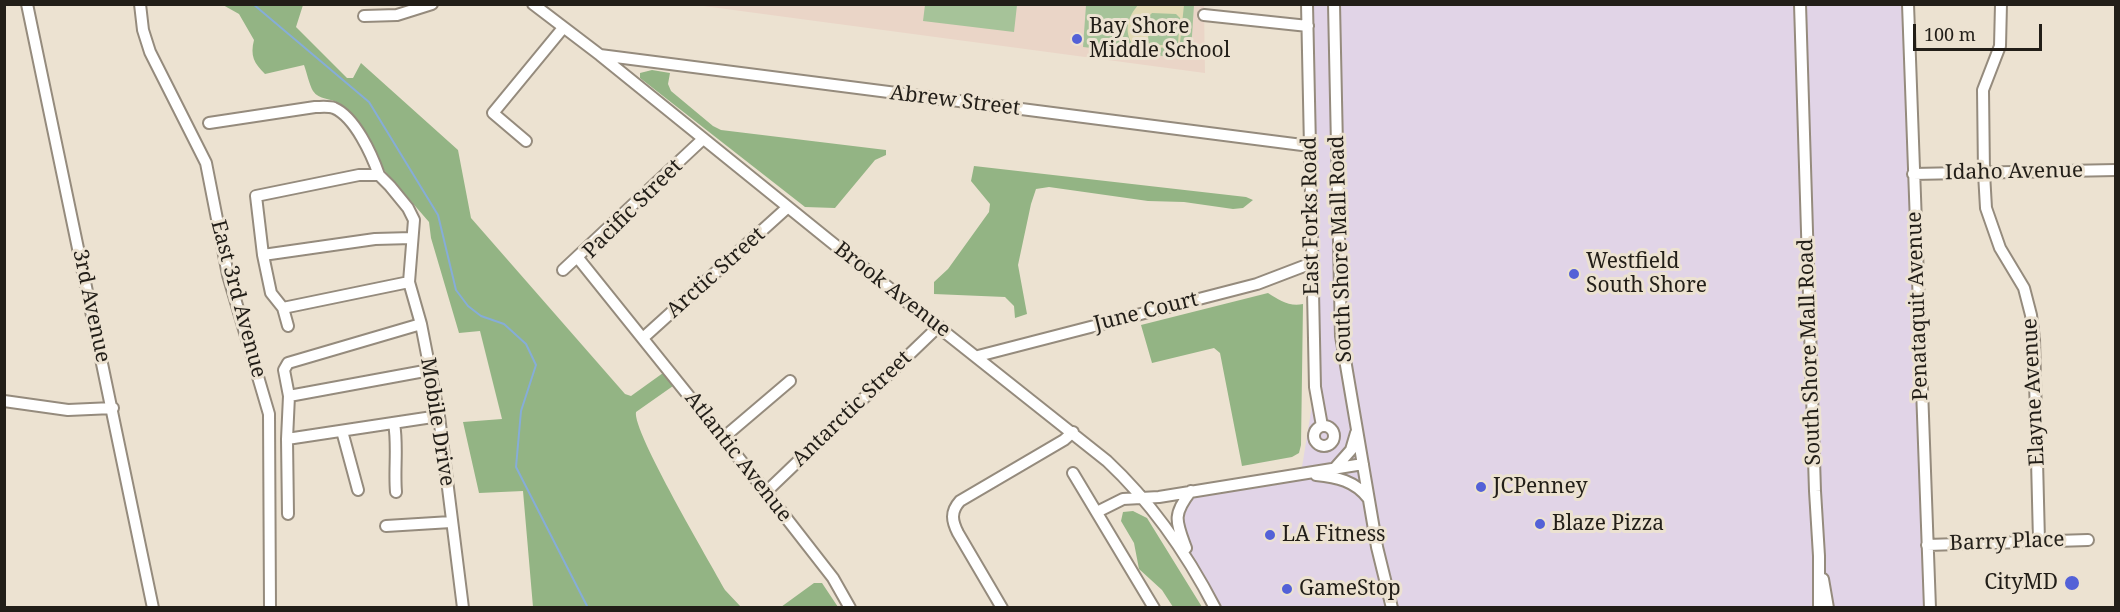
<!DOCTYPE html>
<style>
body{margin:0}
#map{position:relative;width:2120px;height:612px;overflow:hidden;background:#ece2d1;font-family:"Noto Serif",serif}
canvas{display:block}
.frame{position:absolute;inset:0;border:6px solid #221e18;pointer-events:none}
.scale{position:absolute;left:1913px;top:24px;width:129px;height:27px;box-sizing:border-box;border:3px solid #221e18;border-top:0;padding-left:8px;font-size:18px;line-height:21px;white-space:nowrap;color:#221e18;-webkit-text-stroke:4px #ece2d1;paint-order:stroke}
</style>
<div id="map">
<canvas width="2120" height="612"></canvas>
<div class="frame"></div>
<div class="scale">100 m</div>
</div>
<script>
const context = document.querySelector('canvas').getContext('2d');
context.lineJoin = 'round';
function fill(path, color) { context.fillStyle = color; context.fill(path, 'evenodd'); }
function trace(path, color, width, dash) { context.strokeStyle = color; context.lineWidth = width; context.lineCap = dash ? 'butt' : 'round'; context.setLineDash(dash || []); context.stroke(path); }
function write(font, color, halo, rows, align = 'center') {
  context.font = font + ' "Noto Serif",serif'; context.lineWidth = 6; context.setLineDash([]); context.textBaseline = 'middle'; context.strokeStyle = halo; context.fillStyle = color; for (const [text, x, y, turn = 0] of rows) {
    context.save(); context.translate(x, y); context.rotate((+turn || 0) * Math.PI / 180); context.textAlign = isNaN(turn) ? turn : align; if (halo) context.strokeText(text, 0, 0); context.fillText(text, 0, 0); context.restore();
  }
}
fill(new Path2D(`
 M1307,5H1908L1929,607H1215L1193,568L1177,524L1191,491L1301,473L1315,387Z`), '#e1d4e7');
fill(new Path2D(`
 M696,5H1204L1205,73Z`), '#ead5c7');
fill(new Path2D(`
 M925,5H1017L1014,32L923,21Z
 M1086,5H1194L1191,51L1180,58L1083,47Z`), '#a6c399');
fill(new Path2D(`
 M223,5H303L296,27L347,78H353L361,63L458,150L471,218L625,394L631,396L663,373L673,386L636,412C632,431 711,564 725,590L741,607H533L523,491L479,493L463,422L502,419L480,331L459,333L431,238L429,222L383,169C376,145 359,118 338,103C331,98 319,100 313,91C309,84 307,73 304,65L265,74C254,63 250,56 254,40L239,14Z
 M652,70L670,73L668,84L671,91L713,126L721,130L886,150V155L875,160L835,208L805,207L640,78V73Z
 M974,166L1246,197L1253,200L1243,208L1233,209L1184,202L1148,201L1049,187L1036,189L1031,204L1018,265L1027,314L1015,318L1014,306L1005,297L934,294V282L948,269L989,212L990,204L971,181Z
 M1268,293C1279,300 1289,307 1303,304L1301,445L1299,453L1292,457L1242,466L1220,353L1214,348L1152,363L1141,325Z
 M1133,511L1147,518L1202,607H1173L1162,590L1139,569L1134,543L1121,521L1123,512Z
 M814,583H822L838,607H781Z`), '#93b484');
fill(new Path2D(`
 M1139,4L1184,5L1180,43L1184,48L1183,52H1177L1174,48L1140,47L1133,45C1123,31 1128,16 1139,4ZM1152,13L1176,14L1180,18L1178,43L1174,46L1149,44L1148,41L1149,16Z`), '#e3dab5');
trace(new Path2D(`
 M253,4L369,102L438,215L456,290L468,306L481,316L504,324L526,344L536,365L521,411L516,467L588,608`), '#86add8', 2);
const minor = new Path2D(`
 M27,4L153,608
 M140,4L143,30L150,52L206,163L228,275L269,414L270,608
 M533,4L600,55L830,241L1107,461C1152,503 1186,552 1215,608
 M1307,4L1315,387L1322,426
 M1334,4L1341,336L1377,547L1392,608
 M1800,4L1815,491L1819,556V608
 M1908,4L1930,608
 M2001,4L2000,46L1983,90L1984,173L1986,208L2000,248L2024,288L2031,315L2034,339L2039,541
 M1204,15L1308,26
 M364,16L397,15L432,4
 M600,55L1310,146
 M209,123L315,107C321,107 329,106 334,108C355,117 372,155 379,175
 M526,141L493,113L563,28
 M1913,174L2116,170
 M263,255L375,239L412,238
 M578,258L766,492L833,578L850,608
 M563,270L703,139
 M283,308L409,282
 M288,326L283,308L271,293L263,255L256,196L359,175H379L390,186L408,208L414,220L409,282L421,324L439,416L463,608
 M643,338L788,207
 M978,356L1257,284L1312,263
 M289,396L430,370
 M4,401L68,410L113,408
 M394,423C398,446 394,469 396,492
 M1314 436a10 10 0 1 1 20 0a10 10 0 1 1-20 0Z
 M342,431L358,490
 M723,438L790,381
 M287,439L439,416
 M1335,468L1351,450L1356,433
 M1073,473L1154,608
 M1316,475C1337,477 1355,481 1368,498
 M766,492L939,326
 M1097,512L1123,499L1159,497L1363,464
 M288,514L287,439L289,396L284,370L288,363L421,324
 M386,526L451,522
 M1927,545L2088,540
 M1186,548C1176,521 1172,515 1191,491
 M1823,579L1828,608
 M1002,608L958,533C952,521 950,512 960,501L1064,440L1073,432`);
trace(minor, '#958b7d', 14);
trace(minor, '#fff', 10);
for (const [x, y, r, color] of [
 [1077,39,6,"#5361d7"],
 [1574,274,6,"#5361d7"],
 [1481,487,6,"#5361d7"],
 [1540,524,6,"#5361d7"],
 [1270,535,6,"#5361d7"],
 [2072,583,8,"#5361d7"],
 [1287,589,6,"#5361d7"]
]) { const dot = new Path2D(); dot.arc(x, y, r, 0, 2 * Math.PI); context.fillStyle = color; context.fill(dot); trace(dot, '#ece2d1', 2); }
write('21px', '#221e18', '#ece2d1', [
 ["Bay Shore",1089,27],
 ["Middle School",1089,51],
 ["Westfield",1586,262],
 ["South Shore",1586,286],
 ["JCPenney",1493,487],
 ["Blaze Pizza",1552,524],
 ["LA Fitness",1282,535],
 ["CityMD",2058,583,"right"],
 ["GameStop",1299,589]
], 'left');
write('21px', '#221e18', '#ece2d1', [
 ["Abrew Street",955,101,7],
 ["Idaho Avenue",2014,172,-1],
 ["Pacific Street",633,209,-45],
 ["East Forks Road",1311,216,-91],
 ["South Shore Mall Road",1341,249,-92],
 ["Arctic Street",716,273,-42],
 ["Brook Avenue",892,290,38],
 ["East 3rd Avenue",238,299,75],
 ["3rd Avenue",91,306,78],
 ["Penataquit Avenue",1918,306,-92],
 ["June Court",1146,312,-14],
 ["South Shore Mall Road",1810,352,-92],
 ["Elayne Avenue",2034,392,-93],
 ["Antarctic Street",852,409,-44],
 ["Mobile Drive",437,422,81],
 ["Atlantic Avenue",738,457,52],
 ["Barry Place",2007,542,-2]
]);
</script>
